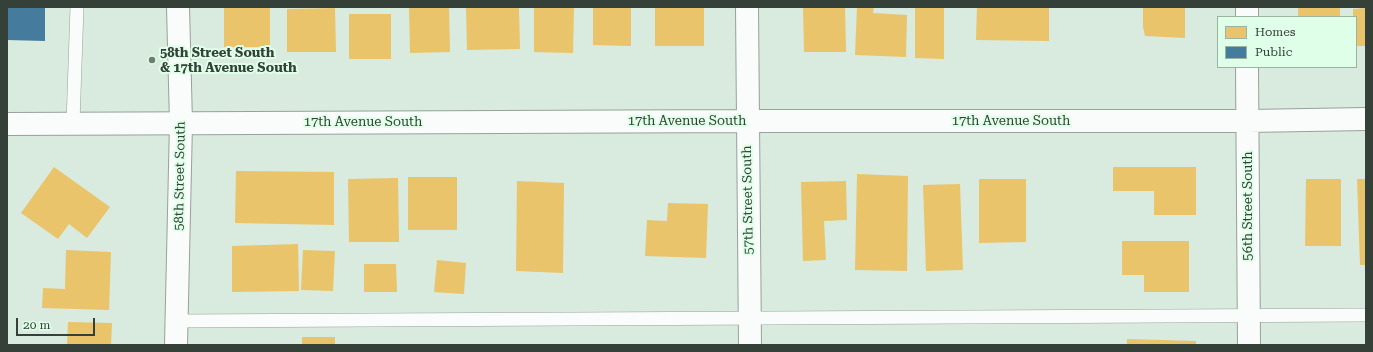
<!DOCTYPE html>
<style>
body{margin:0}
#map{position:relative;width:1373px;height:352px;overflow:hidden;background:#d9eade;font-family:"Roboto Serif",serif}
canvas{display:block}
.frame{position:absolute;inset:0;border:8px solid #344038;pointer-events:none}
.legend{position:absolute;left:1217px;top:16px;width:140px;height:52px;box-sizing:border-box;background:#dfffe8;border:1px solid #9bb3a2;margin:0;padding:5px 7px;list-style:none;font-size:12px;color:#344038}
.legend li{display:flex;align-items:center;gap:8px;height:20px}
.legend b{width:20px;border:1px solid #9bb3a2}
.scale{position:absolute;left:16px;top:318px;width:79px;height:18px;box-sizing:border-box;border:2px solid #344038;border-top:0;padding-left:5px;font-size:12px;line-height:14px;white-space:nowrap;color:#344038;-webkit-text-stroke:3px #dfffe8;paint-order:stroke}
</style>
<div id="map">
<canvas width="1373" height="352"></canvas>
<div class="frame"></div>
<ul class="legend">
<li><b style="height:11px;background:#e9c46a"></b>Homes</li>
<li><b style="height:11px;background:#457b9d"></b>Public</li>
</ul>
<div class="scale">20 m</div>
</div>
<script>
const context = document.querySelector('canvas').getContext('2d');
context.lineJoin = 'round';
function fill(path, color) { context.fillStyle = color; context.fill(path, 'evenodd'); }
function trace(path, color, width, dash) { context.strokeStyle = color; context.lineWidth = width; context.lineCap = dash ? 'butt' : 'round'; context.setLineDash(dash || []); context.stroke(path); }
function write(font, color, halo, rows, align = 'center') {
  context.font = font + ' "Roboto Serif",serif'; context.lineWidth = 4; context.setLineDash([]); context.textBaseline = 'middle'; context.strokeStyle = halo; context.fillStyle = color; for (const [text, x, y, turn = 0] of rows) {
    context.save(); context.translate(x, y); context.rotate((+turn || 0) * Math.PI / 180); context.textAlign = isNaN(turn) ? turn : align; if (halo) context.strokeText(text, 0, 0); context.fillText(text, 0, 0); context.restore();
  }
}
fill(new Path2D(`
 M224,7H270V47H224Z
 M409,7H449L450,52L410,53Z
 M466,7H519L520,49L467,50Z
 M534,7H574L573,53L534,52Z
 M593,7H631V46L593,45Z
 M655,7H704V46H655Z
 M803,7H845L846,52H804Z
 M857,7H874L873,13L907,15L906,57L855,55Z
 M915,7H944V59L915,58Z
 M977,7H1049V41L976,40Z
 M1143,7H1185V38L1145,36L1143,27Z
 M1298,7H1340V17H1298Z
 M335,8L336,52H287V9Z
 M1366,8V46H1356V17H1353V9Z
 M349,14H391V59H349Z
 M54,167L110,207L87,238L69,224L58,239L21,213Z
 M1113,167H1196V215H1154V191H1113Z
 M236,171L334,172V225L235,223Z
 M857,174L908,176L907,271L855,270Z
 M408,177H457V230H408Z
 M398,178L399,242H349L348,179Z
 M979,179H1026V242L979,243Z
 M1306,179H1341V246H1305Z
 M1357,179H1366V265H1360Z
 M517,181L564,183L563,273L516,271Z
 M846,181L847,220L824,221L826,260L803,261L801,182Z
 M960,184L963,270L926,271L923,185Z
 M668,203L708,204L706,258L645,256L647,220L667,221Z
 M1122,241H1189V292H1144V275H1122Z
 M298,244L299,291L232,292V246Z
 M66,250L111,252L109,310L42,308L43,288L65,289Z
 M303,250L335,251L333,291L301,290Z
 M437,260L466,263L464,294L434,292Z
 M364,264H396L397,292H364Z
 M68,322L112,323L111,345H67Z
 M302,337H335V345H302Z
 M1127,339L1196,341V345H1127Z`), '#e9c46a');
fill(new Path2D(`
 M7,7H45V41L7,40Z`), '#457b9d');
const service = new Path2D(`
 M73,123L77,7
 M176,321L1366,315`);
const minor = new Path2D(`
 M747,7L750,345
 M1247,7V17
 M1247,67L1249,345
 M7,124L747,121H1248L1366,119`);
const tertiary = new Path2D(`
 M176,345L181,123L178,7`);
trace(service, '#96a29a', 14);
trace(minor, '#96a29a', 24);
trace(tertiary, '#96a29a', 24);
trace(service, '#f9fcfa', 13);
trace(minor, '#f9fcfa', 22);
trace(tertiary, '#f9fcfa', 22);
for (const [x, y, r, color] of [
 [152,60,4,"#6e7c72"]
]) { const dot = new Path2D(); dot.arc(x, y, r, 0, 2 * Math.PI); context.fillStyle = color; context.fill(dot); trace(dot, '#dfffe8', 1.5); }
write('bold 13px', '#344038', '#dfffe8', [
 ["58th Street South",160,53],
 ["& 17th Avenue South",160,68]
], 'left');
write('13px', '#344038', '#dfffe8', [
 ["17th Avenue South",687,121],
 ["17th Avenue South",1011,121],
 ["17th Avenue South",363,122],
 ["58th Street South",180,176,-89],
 ["57th Street South",748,200,-91],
 ["56th Street South",1248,206,-90]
]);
</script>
